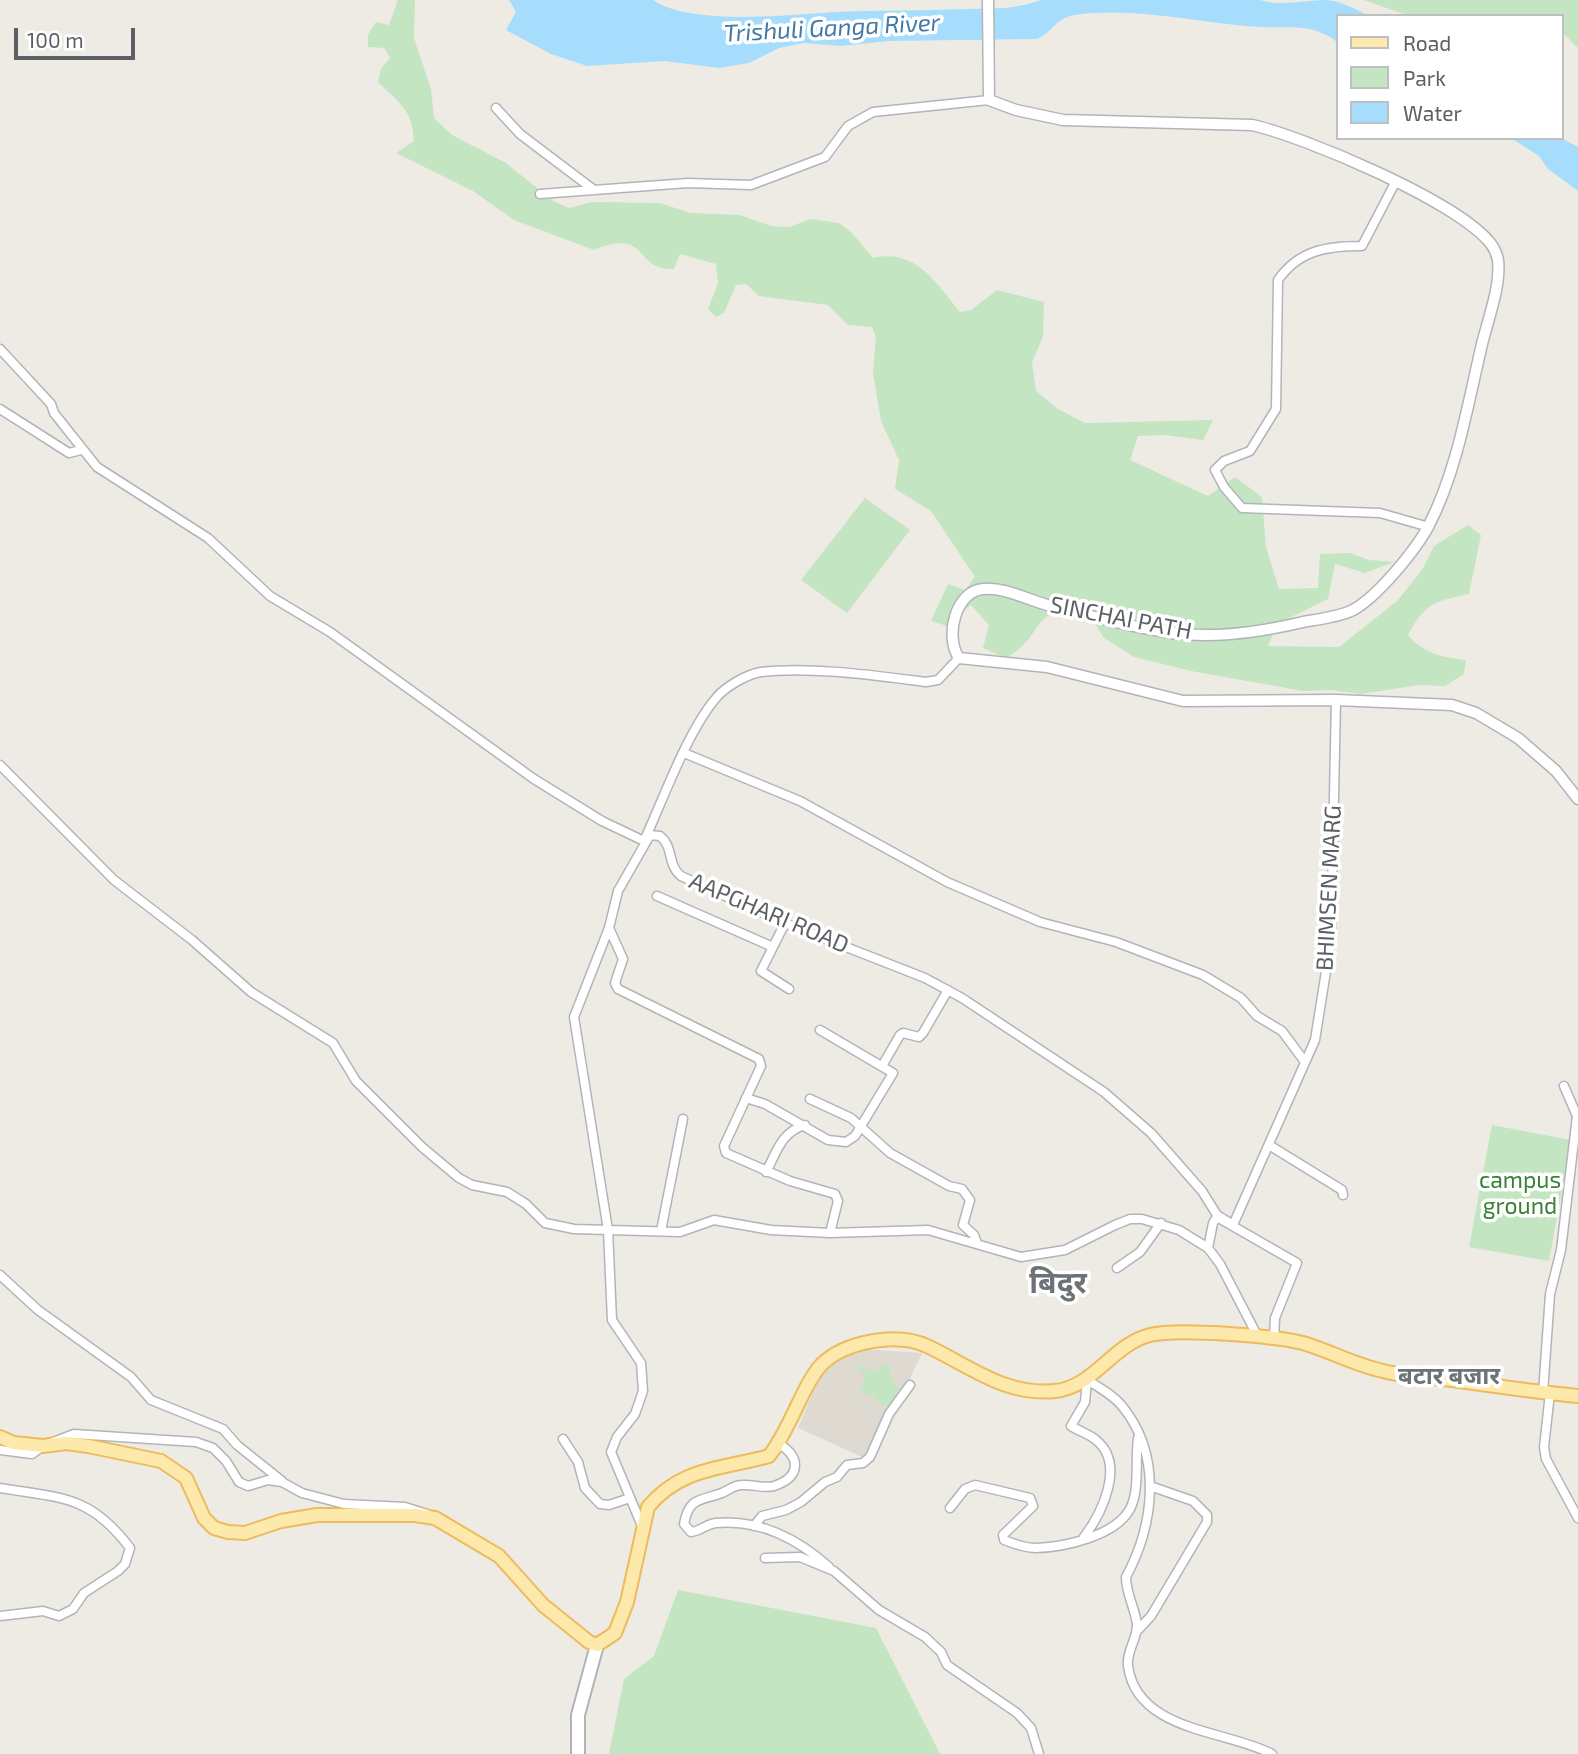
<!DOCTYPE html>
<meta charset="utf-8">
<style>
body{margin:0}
#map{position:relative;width:1578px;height:1754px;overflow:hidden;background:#eeebe4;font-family:"Exo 2",sans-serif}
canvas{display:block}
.legend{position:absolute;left:1336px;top:14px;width:228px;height:126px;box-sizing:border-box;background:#fff;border:2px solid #bebfc1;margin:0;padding:9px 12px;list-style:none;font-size:21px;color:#5c6064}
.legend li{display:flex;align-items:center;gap:14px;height:35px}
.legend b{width:35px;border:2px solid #bebfc1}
.scale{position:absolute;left:14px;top:28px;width:121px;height:32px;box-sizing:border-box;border:4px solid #5c6064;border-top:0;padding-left:9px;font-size:21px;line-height:24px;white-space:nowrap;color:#5c6064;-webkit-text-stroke:5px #fff;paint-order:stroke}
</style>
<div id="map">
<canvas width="1578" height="1754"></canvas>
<ul class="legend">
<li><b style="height:9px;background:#fce9ab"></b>Road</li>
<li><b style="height:19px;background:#c4e5c1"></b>Park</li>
<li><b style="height:19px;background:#a6ddfc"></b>Water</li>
</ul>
<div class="scale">100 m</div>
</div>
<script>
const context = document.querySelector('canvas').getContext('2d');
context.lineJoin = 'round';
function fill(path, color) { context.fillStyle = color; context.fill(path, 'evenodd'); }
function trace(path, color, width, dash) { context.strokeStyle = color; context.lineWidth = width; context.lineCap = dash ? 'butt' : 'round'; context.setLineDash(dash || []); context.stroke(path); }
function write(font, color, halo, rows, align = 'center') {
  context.font = font + ' "Exo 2","Noto Sans Devanagari",sans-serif'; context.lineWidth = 7; context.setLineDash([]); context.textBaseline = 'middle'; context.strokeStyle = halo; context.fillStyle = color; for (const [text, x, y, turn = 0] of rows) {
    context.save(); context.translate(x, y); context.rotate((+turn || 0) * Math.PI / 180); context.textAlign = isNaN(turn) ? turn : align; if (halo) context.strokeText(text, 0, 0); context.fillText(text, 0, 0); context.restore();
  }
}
fill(new Path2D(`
 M860,1349L922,1353L871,1461L798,1428L823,1368Z`), '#dedad2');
fill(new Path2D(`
 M398,0H415L414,38L431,89L434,118L452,135L506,163L553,201L569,208L592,202L660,203L690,213L740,215L771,226L790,227L810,219L839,223L852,233L873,258C916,248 936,283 960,312L971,310L997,290L1044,302L1043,337L1032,362L1036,391L1058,409L1085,423L1213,420L1203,440L1164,435L1138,436L1130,460L1208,496L1235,477L1262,497L1266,547L1279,589L1318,588L1320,554L1350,553L1369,560L1394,562L1365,573L1335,564L1328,599L1277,624L1268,646L1339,647L1397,601L1422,570L1434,546L1468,525L1481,535L1469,594C1435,601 1424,604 1408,635C1424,654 1441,657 1466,660L1464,674L1445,686L1419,685L1361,694L1331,690L1303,691L1191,671L1134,657L1104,638L1091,617C1027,600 1048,636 1006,658L983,648L989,625L971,605L947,626L931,621L948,584L965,590L975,577L931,511L895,489L899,460L881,421L873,372L876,337L872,327L848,325L828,305L759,296L746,284L736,285L724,313L716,317L708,309L718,283L716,264L680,254L674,269C632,271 651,227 594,250L514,220L473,191L396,153L414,141C413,110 398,102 378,82L381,69L390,58L384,48L368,47V35L376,22L389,25Z
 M1364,0H1578V48L1562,32V16H1409Z
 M865,498L910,530L847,613L801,580Z
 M1492,1125L1571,1140L1549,1261L1469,1247Z
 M884,1364L891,1366L890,1377L900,1390L895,1393L897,1399L890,1407L880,1404L873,1395L860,1394L865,1377L856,1365L878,1373L880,1365Z
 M678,1590L876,1628L940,1754H609L624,1679L654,1656Z`), '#c4e5c1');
fill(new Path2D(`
 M509,0H653C692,26 786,15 833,12C877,10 922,11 967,9C998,8 1011,10 1041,0H1260C1283,7 1304,0 1327,0C1341,1 1357,10 1370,16H1338V43C1330,36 1321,32 1310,29C1293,26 1278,28 1262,27C1200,24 1138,6 1075,15C1054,18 1052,34 1036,39L888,41L841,46L804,43L779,48L749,63L719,68L665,61L587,66L551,54L506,30L516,12Z
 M1511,138H1561L1578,147V191L1548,169L1539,156Z`), '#a6ddfc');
const minor = new Path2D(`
 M496,108L520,134L594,190
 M1396,181L1362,246C1327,246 1299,250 1278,280L1276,409L1250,451L1224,461L1215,470L1224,487L1242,508L1380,513L1429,527
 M540,194L688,183L751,185L825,157L848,126L873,112L989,100
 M0,349L51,404L54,413L97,467L208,538L270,596L330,632L534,779L602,821L644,841C663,800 687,732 716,698C725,687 747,674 761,672C809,666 878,676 926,682L938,680L959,658
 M0,409L69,453L81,450
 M684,753L800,801L947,882L1040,922L1116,942L1203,975L1241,998L1257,1016L1282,1031L1305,1062
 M0,765L114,880L192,940L251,992L333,1043L356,1081L422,1147L459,1178L472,1185L507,1192L526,1204L545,1223L574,1229L680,1232L714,1220L771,1230L830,1233L928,1230L1021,1257L1065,1250L1115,1225L1130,1219H1142L1179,1230L1208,1248L1220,1264L1258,1337
 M657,896L773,947
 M785,923L761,971L789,989
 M609,928L623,959L615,983L618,989L759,1059L761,1066L724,1146L726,1153L790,1181L835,1194L838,1201L830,1233
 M882,1066L900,1035L903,1033L919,1037L923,1033L948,990
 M746,1098L765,1104L828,1140L846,1142L855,1136L893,1073L820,1030
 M810,1099L851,1118L890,1153L949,1186L962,1189L970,1200L963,1225L974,1235L977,1243
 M1269,1145L1342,1190L1343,1195
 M766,1172C777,1152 781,1132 805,1125
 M1233,1225L1315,1040L1331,940L1336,700
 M661,1231L683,1119
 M1208,1248L1213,1223L1217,1217L1297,1263L1275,1318L1274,1338
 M1117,1268L1140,1252L1161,1223
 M0,1275L38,1310L131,1377L151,1400L223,1429L237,1445L282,1481
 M1543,1393L1550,1294L1561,1250L1577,1116L1564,1086
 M1550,1393L1544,1447L1546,1459L1578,1518
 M563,1439L578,1462L585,1488L600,1504L609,1505L630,1498
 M779,1444C801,1457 801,1477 774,1486C765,1489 752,1484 742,1485C734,1485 729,1490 722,1493C700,1501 689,1497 684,1524L691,1532C701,1531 706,1524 716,1523C759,1519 798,1539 829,1567
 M0,1450L32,1454L43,1446L74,1434L196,1442L213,1448L226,1461L239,1482L248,1486L268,1480L282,1482L302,1493L344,1504L405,1507L427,1514
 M0,1488C61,1498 90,1495 130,1548L125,1564L118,1571L84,1593L73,1609L59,1616L43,1611L0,1616
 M950,1508L965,1489L975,1485L1030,1498L1033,1506L1003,1535L1004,1540C1014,1544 1026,1548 1036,1548C1065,1547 1115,1536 1130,1509C1140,1490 1135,1460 1138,1438
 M642,1526L611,1452L617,1437L635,1414L643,1391L641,1363L612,1320L608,1230L574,1017L609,928L618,891L650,835L660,836C674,847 667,865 681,876L785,923L925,978L962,998L1104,1092L1151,1133L1202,1191L1217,1215L1233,1225
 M754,1526L762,1516L786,1510L801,1502L825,1482L837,1477L847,1465L863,1463L870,1457L889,1414L910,1385
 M1084,1537C1102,1513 1126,1464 1096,1440C1089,1434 1079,1431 1071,1426L1085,1402L1087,1380C1100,1388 1113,1395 1122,1406C1163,1456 1154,1525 1126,1577C1126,1594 1135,1608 1137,1624C1138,1638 1126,1651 1128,1666C1137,1732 1227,1730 1272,1754
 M765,1558L800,1557L834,1571L879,1610L925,1637L941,1652L947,1665L1017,1713L1031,1728L1039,1754
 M1137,1631L1151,1616L1207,1522V1515L1193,1501L1150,1486`);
const tertiary = new Path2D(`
 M988,0L989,100L1016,110L1063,120L1252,125C1305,137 1459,202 1491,244C1494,248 1497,255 1498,260C1501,286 1488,319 1482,344C1468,403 1457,471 1429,525C1416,550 1377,597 1353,610C1339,617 1319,619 1303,622C1261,632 1216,639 1172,633C1133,628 1093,616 1055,607C1031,602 1008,587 983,589C956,591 944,636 959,658L1047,667L1183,701L1336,700L1452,705L1476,713L1518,738L1556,771L1578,799`);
const secondary = new Path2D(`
 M578,1754V1715L597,1645`);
const primary = new Path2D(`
 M0,1437L14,1443L43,1446L66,1443L88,1446L161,1461L186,1478L204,1518L214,1528L228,1532L245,1533L281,1521L317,1515H415L435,1518L499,1556L543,1605L589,1642L597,1645L615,1633L627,1602L648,1507C681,1467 723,1469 769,1456C790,1430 803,1384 822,1364C846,1341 898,1332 927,1346C970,1366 1005,1396 1055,1391C1094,1387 1113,1344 1150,1335C1178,1328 1274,1336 1303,1343C1330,1351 1355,1365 1383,1371C1405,1377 1429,1377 1452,1380C1494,1386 1536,1392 1578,1396`);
trace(minor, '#b1b5b9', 11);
trace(tertiary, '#b1b5b9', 13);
trace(secondary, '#b0b4b9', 16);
trace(primary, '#edbb5e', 16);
trace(minor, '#fff', 8);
trace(tertiary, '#fff', 10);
trace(secondary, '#fff', 12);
trace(primary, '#fce9ab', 12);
write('23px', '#5c6064', '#fff', [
 ["SINCHAI PATH",1121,618,11],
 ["BHIMSEN MARG",1329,888,-87],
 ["AAPGHARI ROAD",769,913,23]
]);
write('23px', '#388136', '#fff', [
 ["campus",1520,1180],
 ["ground",1520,1206]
]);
write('italic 24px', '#4079a6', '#fff', [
 ["Trishuli Ganga River",832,28,-3]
]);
write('bold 24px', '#6d7276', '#fff', [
 ["बटार बजार",1449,1376]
]);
write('bold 30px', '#6d7276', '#fff', [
 ["बिदुर",1058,1283]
]);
</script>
